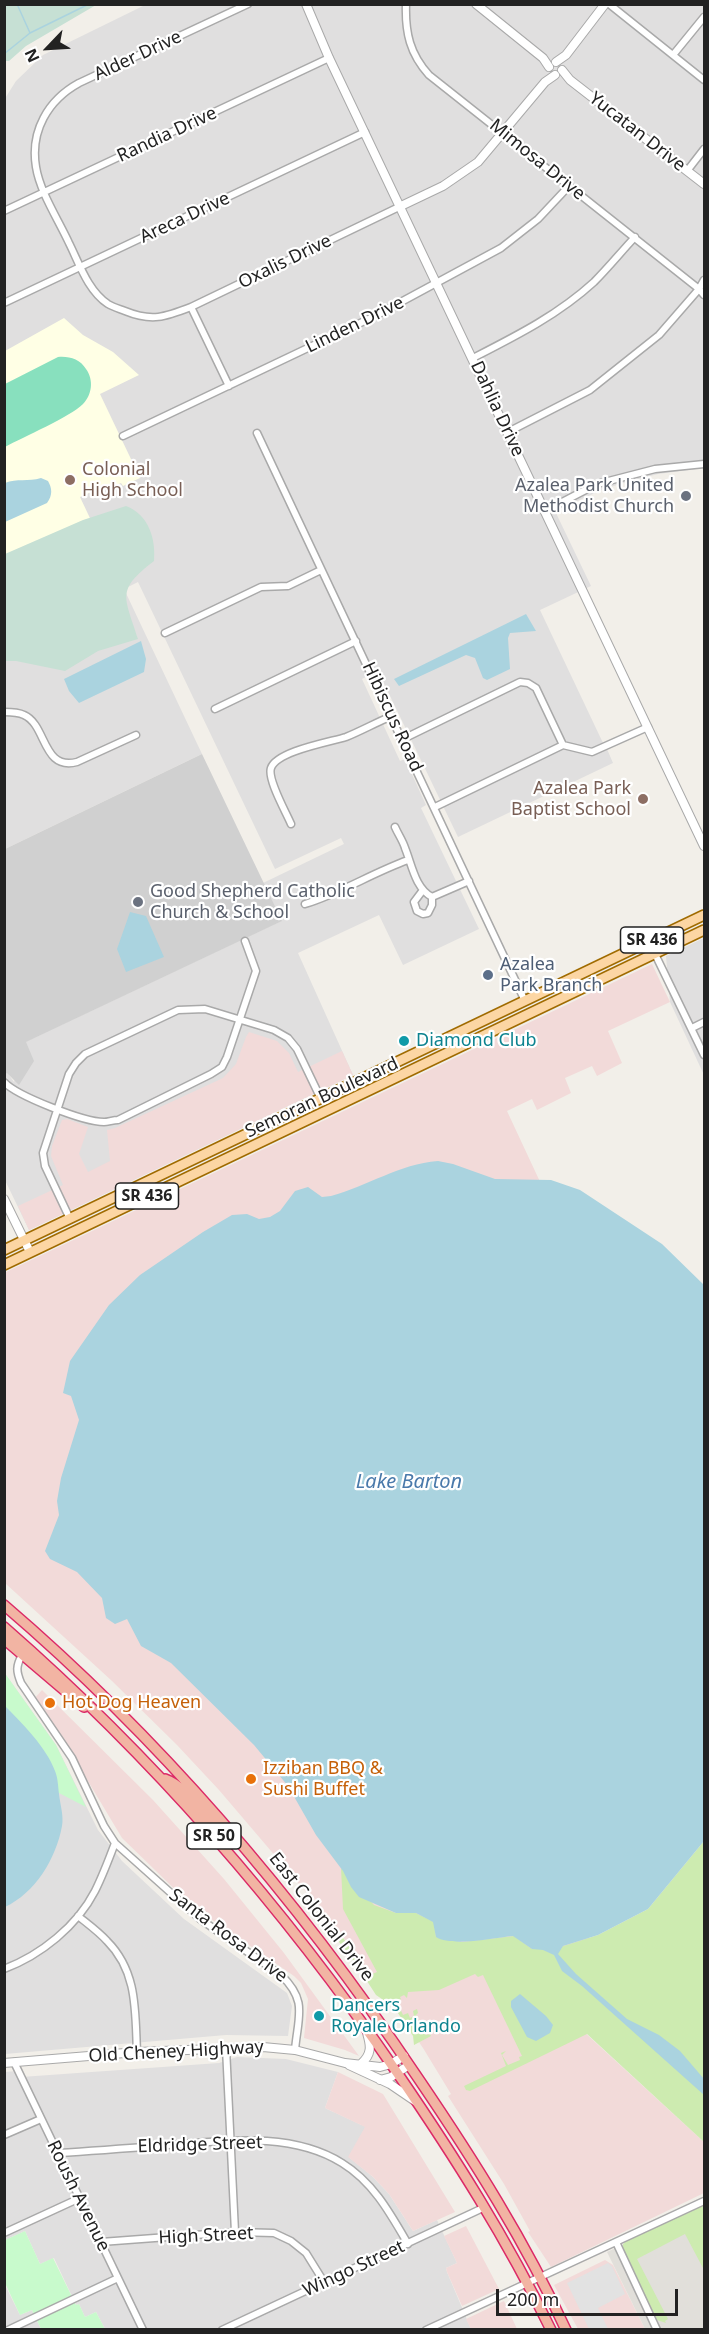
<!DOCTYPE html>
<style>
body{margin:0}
#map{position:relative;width:709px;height:2334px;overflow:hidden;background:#f2efe9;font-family:"Noto Sans",sans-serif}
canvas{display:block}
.frame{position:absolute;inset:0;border:6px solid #222;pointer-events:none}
.north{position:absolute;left:18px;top:18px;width:60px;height:60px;-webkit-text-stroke:4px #fff;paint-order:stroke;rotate:245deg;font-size:16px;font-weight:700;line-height:24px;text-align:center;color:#222}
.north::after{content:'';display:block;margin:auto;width:21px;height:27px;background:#222;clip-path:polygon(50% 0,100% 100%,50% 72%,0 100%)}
.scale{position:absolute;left:496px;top:2289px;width:182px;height:27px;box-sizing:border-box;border:3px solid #222;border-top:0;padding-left:8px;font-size:18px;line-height:21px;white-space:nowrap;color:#222;-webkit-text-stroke:4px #fff;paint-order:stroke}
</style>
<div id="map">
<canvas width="709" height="2334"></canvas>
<div class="frame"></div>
<div class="north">N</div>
<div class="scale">200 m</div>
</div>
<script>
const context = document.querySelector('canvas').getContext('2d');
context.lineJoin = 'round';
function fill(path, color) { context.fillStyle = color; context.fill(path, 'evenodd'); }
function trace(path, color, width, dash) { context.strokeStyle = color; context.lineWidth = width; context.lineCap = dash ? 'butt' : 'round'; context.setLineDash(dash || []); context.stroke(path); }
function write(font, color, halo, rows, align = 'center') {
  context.font = font + ' "Noto Sans",sans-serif'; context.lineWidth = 4.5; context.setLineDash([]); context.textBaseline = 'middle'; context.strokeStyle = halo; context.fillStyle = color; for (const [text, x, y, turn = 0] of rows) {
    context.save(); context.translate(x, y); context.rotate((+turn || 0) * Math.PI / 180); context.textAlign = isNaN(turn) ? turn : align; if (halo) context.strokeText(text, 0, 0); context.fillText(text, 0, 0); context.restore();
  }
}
fill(new Path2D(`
 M145,5H704V468L658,474L630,481L604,489L555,511L591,586L540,610L603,743L639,727L642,733L607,749L613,763L458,837L378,671L362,679L400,761L405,759L426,805L421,808L479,929L403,965L379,915L298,953L353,1075L29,1230L4,1178L5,1074L7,1072L14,1082L25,1042L281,921L263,883L344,844L341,838L275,869L138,582L124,589L202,754L5,849L4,100L16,81L43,55Z
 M704,938V1075L670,1002L666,956Z
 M4,1672L56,1745L98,1830L122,1861L184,1919L287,1993L292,2006L288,2036L226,2035L5,2054Z
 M237,2057L286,2059L338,2072L325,2108L366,2127L349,2157L373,2177L389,2194L413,2231L437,2220L457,2263L446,2268L447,2272L471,2329H105L96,2312L85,2317L79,2304L76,2305L54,2258L40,2264L25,2231L5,2240V2072L18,2071L21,2077L219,2063Z
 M4,2283L20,2315L32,2310L41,2329H5Z`), '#e0dfdf');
fill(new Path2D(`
 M652,964L670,1002L608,1031L622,1063L597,1076L592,1066L565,1078L571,1093L537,1110L532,1099L507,1111L626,1366L583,2031L704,2142V2193L551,2267L528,2232L530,2231L504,2184L448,2096L451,2094L423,2048L387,1995L329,1919L219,1790L177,1745L112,1681L5,1583L4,1273Z
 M249,1032L277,1041L289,1053L298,1072L342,1051L353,1075L29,1230L18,1206L63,1185L51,1156L52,1146L62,1120L67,1119L88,1127L79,1154L88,1172L110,1161L107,1130L115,1128L223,1078L236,1064L246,1037Z
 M42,1690L153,1800L224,1879L284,1953L359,2056L345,2050L304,2038L308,1999L301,1983L294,1976L192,1906L122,1838L70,1751L34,1699Z
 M338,2072L383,2094L455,2212L413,2231L389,2194L373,2177L348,2157L365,2127L325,2108Z
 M466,2226L499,2289L462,2306L447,2272L446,2268L457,2263L444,2236Z
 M605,2260L613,2265L645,2329H578L554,2285Z
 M504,2301L517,2329H471L466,2319Z`), '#f2dad9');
fill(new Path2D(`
 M64,318L83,335L113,352L139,375L100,394L140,478L123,486L121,483L106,490L105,486L80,497L123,588L5,645V351Z`), '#ffffe5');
fill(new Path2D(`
 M202,754L282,921L26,1042L34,1061L19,1085L7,1073L5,1074V849Z`), '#d0d0d0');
fill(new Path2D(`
 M704,2207V2329H645L607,2252Z`), '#e1dfda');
fill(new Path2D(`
 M704,1841V2142L587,2034L470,2091L466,2090L464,2086L506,2066L501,2053L506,2051L502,2055L508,2065L520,2060L519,2057L522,2056L483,1975L478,1977L475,1974L439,1990L408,1992L407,1998L404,1995L400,1997L401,1999L397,2002L403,2015L408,2013L410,2018L414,2016L413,2011L417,2009L418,2013L416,2015L426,2035L430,2034L431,2036L414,2045L413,2036L394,2007L376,1995L354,1961L328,1928L333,1924L370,1975L377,1972L343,1909L341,1868L374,1905L396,1913H416L434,1922L436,1937L462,1942L514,1936L532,1949H554L598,1935L648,1909Z
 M704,2204V2270L685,2234L637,2259L668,2319L665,2321L666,2323L657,2320L623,2251V2244L628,2240Z`), '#cdebb0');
fill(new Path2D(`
 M5,4H96V5L26,46L9,61H5Z
 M126,506C149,515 156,539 154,561C115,591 125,596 138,639L98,651L65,671L16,661H5V554L83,520Z`), '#c6e0d4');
fill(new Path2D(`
 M4,1672L56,1745L86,1807L5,1765Z
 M25,2231L40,2264L53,2258L76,2305L79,2304L85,2317L96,2312L105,2329H41L32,2310L20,2315L5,2283V2240Z`), '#c8facc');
fill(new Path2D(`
 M58,357C69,356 80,359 86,369C94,380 92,395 83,404C70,417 23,437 5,447V384Z`), '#88e0be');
fill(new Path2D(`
 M608,2263L612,2266L625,2294L598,2308L608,2329H589L567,2283Z`), '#e2e2e2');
fill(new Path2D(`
 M41,478L48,481C52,488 53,495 47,503L5,522V483C17,478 28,482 41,478Z
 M526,614L536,631L510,633L508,638L510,669L487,680L483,678L475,658L466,655L399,686L394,679Z
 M141,641L146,659L144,672L79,703L69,691L64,679Z
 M130,912L146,916L164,957L126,972L117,949Z
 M438,1161L453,1164L495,1179L551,1180L580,1190L662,1244L704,1285V1841L648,1909L598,1935L563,1946L558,1954L576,1974L627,2019L659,2035L680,2051L704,2079V2095L582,1986L562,1971L554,1955L543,1950L532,1949L513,1936C493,1938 452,1947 436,1937L433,1922L416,1913H396L359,1897L351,1887L343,1871L316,1835L288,1786L254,1745L171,1663L141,1646L127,1619L115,1624L106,1618L102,1598L77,1572L50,1559L45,1551L59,1515L57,1501L61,1478L79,1420L71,1396L63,1393L70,1361L109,1305L140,1275L203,1232L232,1215L247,1214L259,1219L270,1217L280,1211L295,1191L308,1187L322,1197L331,1196C368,1186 399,1164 438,1161Z
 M4,1705C21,1722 47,1748 55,1771C58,1778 58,1786 59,1794C60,1804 64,1816 62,1826C56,1859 35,1893 5,1907Z
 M520,1994L546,2016L553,2025L550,2033L536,2041L527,2037L511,2007V2001Z`), '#aad3df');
trace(new Path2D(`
 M17,4L30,33
 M4,54L30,33L89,4`), '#aad3df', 1.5);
const minor = new Path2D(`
 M248,4L79,83C48,100 30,131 36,167C40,192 58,219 69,243C79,263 88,291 108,304C113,307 120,309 125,311C152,322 165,317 191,307L401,206
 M406,4C405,33 410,54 429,75L699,289L704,295
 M609,4L704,80
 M673,55L704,17
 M687,171L704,149
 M4,211L329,58
 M4,303L365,132
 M191,307L229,386
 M473,358C516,336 558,315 594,282C608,268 621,252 635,237
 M508,432L590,390L659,335L699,289L704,280
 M257,433L525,1001
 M123,436L375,316L501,248L538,219L569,186
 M545,511L597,484L655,469L704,464
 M165,633L261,587L288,586L321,570
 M215,709L356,641
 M4,712C11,712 18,712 24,715C47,725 42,771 77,762L136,735
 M403,739L520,682L528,683L536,688L563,745
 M435,807L563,745L592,752L648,727
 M291,824C286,812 267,779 271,768C277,751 330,742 346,737C361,731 377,722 392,716
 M395,827C398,834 403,841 405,848C412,865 415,888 432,897L469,881
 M423,890L414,902L417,911L423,914L428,913L432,905V897
 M305,904C341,893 372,873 408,860
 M655,954L704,1055
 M692,1028L704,1022
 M4,1082C17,1096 84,1122 104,1122C108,1122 113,1120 118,1120L211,1074L222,1067L227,1057L256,971L245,941
 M70,1219L45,1166L43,1153L69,1074L76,1063L85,1054L178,1010L205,1009L274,1030L288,1038L297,1049L321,1099
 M22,1655C16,1666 16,1671 21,1683L72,1758L104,1826L115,1843L200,1919L281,1975C308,2001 298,2016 295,2050
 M78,1916C88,1924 99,1932 107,1941C138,1972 135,2012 137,2052
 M4,1969C41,1955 77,1926 95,1891C103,1875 109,1859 115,1843
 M226,2048L235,2232
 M14,2062L143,2330
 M4,2135L41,2119
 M58,2153C94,2151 131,2148 167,2145C224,2141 291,2131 342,2163C373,2182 390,2213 408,2244
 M4,2233L80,2198
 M101,2242L235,2232L274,2233L291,2241L306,2253L324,2282
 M616,2242L657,2330
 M8,2330L118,2278
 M222,2330L485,2207
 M426,2330L704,2201`);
const tertiary = new Path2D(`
 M306,4L329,58L704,846
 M476,4L543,58L549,67
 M556,62L566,55L605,4
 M562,70L570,80L704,184
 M401,206L443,186L478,162L545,82L555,75
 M4,1199L30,1252
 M4,2063L137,2052L263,2047L295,2050L345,2063L380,2067L391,2064L404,2056
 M361,2064C372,2054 371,2046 367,2033
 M349,2065L390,2084L415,2101
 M380,2080L391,2077L409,2065`);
const primary = new Path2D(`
 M4,1250L704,915
 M4,1265L704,930`);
const trunk = new Path2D(`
 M4,1605C164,1742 301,1904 418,2078C473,2159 525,2241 566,2330
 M4,1627C155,1759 285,1909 398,2074C454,2156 507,2239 551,2330
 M4,1639L84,1707
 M165,1779C193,1789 205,1829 238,1841`);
trace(minor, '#a9a9a9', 9);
trace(tertiary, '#a9a9a9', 10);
trace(primary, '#a06b00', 12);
trace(trunk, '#dc2a67', 12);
trace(minor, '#fff', 6);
trace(tertiary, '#fff', 8);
trace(primary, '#fcd6a4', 9);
trace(trunk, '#f2b4a3', 9);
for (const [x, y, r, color] of [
 [70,480,6,"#8d6e63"],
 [686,496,6,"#6b7280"],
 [643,799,6,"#8d6e63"],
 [138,902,6,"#6b7280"],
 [488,975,6,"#5c6f8a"],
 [404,1041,6,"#0f9aa8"],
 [50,1703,6,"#e8710a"],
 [251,1779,6,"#e8710a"],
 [319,2016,6,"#0f9aa8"]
]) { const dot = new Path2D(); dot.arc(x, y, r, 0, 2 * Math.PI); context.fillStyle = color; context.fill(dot); trace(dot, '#fff', 2); }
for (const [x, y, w] of [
 [652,940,63],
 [147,1196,63],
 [214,1836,54]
]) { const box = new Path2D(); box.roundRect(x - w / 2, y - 13, w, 26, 4.5); context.fillStyle = '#fff'; context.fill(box); trace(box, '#222', 1.5); }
write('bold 16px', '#222', null, [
 ["SR 436",652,940],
 ["SR 436",147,1196],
 ["SR 50",214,1836]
]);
write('18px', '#222', '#fff', [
 ["Alder Drive",138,56,-25],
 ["Yucatan Drive",637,132,38],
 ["Randia Drive",167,135,-25],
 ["Mimosa Drive",537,160,39],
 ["Areca Drive",185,218,-25],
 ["Oxalis Drive",285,262,-26],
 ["Linden Drive",355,325,-26],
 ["Dahlia Drive",497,409,65],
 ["Hibiscus Road",392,717,65],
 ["Semoran Boulevard",322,1098,-25],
 ["East Colonial Drive",321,1917,52],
 ["Santa Rosa Drive",228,1936,37],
 ["Old Cheney Highway",176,2052,-3],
 ["Eldridge Street",200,2145,-2],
 ["Roush Avenue",78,2196,64],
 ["High Street",206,2236,-3],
 ["Wingo Street",354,2269,-25]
]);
write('18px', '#785e54', '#fff', [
 ["Colonial",82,470],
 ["High School",82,491],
 ["Azalea Park",631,789,"right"],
 ["Baptist School",631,810,"right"]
], 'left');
write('18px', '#5b616d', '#fff', [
 ["Azalea Park United",674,486],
 ["Methodist Church",674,507],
 ["Good Shepherd Catholic",150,892,"left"],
 ["Church & School",150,913,"left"]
], 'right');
write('18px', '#4e5e75', '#fff', [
 ["Azalea",500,965],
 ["Park Branch",500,986]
], 'left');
write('18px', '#0d838f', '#fff', [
 ["Diamond Club",416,1041],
 ["Dancers",331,2006],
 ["Royale Orlando",331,2027]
], 'left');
write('18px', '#c56008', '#fff', [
 ["Hot Dog Heaven",62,1703],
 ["Izziban BBQ &",263,1769],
 ["Sushi Buffet",263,1790]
], 'left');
write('italic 20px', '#4a7aab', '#fff', [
 ["Lake Barton",409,1482]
]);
</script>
